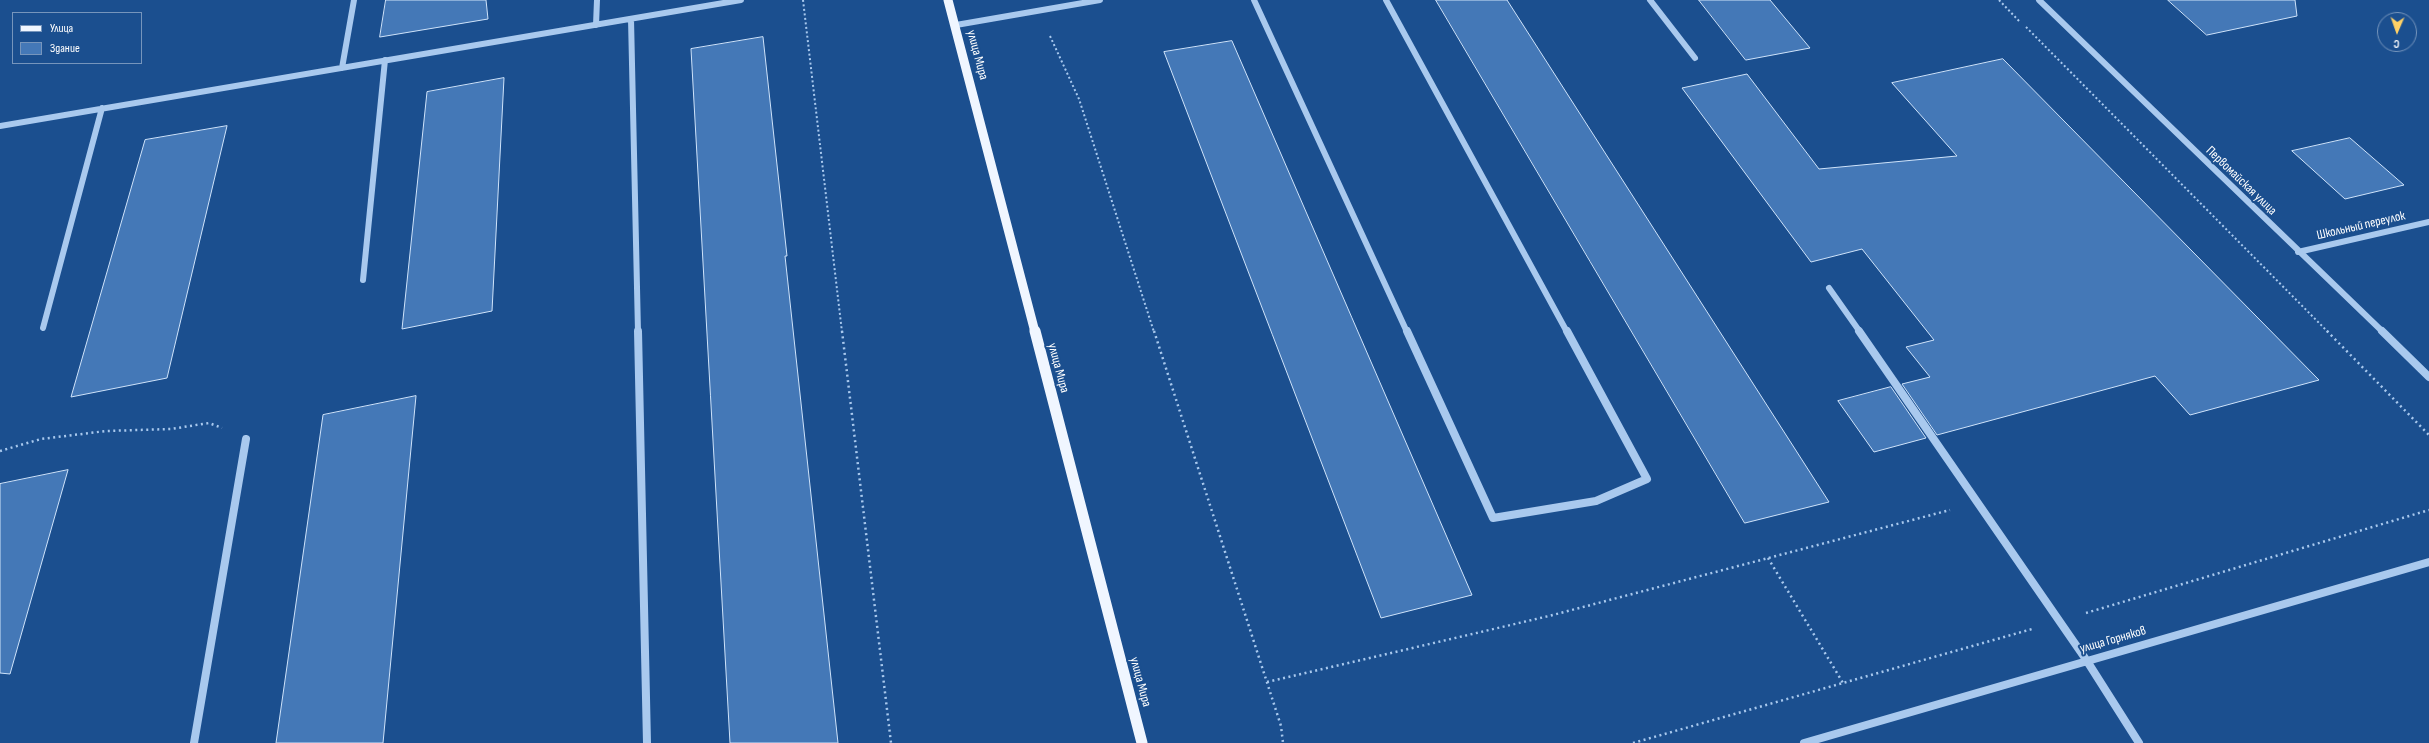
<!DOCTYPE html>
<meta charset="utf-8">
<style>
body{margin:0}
#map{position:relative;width:2429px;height:743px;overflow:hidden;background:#1b4f8f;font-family:"Sofia Sans Condensed",sans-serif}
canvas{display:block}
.legend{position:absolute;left:12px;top:12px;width:130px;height:52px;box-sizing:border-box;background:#1b4f8f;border:1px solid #7695bc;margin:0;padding:5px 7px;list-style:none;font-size:12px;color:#fff}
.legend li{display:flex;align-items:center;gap:8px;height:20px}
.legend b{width:20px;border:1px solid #7695bc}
.north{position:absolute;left:2377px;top:12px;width:40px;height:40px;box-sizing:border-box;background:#1b4f8f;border:1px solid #7695bc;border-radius:50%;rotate:182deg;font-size:11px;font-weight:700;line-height:16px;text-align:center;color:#fff}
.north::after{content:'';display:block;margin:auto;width:14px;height:18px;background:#ffd166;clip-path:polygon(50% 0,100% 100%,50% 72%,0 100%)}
</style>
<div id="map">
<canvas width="2429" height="743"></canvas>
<ul class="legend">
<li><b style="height:5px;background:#f0f6ff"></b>Улица</li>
<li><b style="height:11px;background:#4478b7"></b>Здание</li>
</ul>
<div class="north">С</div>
</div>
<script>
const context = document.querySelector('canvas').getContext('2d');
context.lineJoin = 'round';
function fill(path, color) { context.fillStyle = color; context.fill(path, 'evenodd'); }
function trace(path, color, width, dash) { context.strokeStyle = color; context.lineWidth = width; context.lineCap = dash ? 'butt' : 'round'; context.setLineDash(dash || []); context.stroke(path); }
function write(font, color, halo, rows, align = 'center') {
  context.font = font + ' "Sofia Sans Condensed",sans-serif'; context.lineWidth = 4; context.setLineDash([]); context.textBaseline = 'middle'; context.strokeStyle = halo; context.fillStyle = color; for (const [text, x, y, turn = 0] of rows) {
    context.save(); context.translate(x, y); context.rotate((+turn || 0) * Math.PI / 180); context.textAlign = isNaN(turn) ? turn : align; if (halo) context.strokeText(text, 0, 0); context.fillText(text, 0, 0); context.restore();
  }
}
const building = new Path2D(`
 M386,0H486L488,19L380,37Z
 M1436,0H1507L1829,502L1745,523Z
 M1699,0H1770L1810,48L1746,60Z
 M2168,0H2295L2297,16L2207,35Z
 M763,37L787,256H785L838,743H730L691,49Z
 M1232,41L1472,595L1381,618L1164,52Z
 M2003,59L2319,380L2190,415L2155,376L1937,435L1902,384L1930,377L1906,347L1934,340L1862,249L1811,262L1682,88L1747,74L1819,169L1957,156L1892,83Z
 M504,78L492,311L402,329L427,92Z
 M227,126L167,378L71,397L145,140Z
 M2350,138L2404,185L2345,199L2292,151Z
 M1891,387L1926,438L1874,452L1838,401Z
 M416,396L383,743H276L323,415Z
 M68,470L10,674L0,673V484Z`);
fill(building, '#4478b7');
trace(building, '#cfe3fa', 1);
trace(new Path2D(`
 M803,0L842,332
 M1999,0L2019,21
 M2026,27L2328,332
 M1050,36L1079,99L1154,332`), '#a9c9ee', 2, [2, 2.5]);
trace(new Path2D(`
 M842,331L891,743
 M1154,331L1281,726L1283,743
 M2327,331L2429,435
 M0,451L41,439L106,431L171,429L209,423L222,428
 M1768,558L1843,683
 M2086,613L2429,510
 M1267,682L1549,616L1950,510
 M1633,743L2032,629`), '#a9c9ee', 2.5, [2, 3.5]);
trace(new Path2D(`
 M1254,0L1407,332
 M1386,0L1567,332
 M1650,0L1695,58
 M2039,0L2383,332
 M631,19L638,332
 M596,25L597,0
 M956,25L1100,0
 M342,68L354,0
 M0,126L741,0
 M2298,252L2429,222
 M363,280L385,60
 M1829,288L1860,332
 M43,328L102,108`), '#a9c9ee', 6);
trace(new Path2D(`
 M638,331L647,743
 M1407,331L1493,518L1596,501L1647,479L1567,331
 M1859,331L2087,661L2139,743
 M2382,331L2429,377
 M194,743L246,439
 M1804,743L2429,562`), '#a9c9ee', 8);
trace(new Path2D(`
 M948,0L1035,332`), '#f0f6ff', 9);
trace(new Path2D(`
 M1035,331L1142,743`), '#f0f6ff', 11);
write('13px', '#fff', '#1b4f8f', [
 ["улица Мира",977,55,75],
 ["Первомайская улица",2241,181,44],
 ["Школьный переулок",2361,226,-13],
 ["улица Мира",1058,368,75],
 ["улица Горняков",2113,640,-16],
 ["улица Мира",1140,682,75]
]);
</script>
